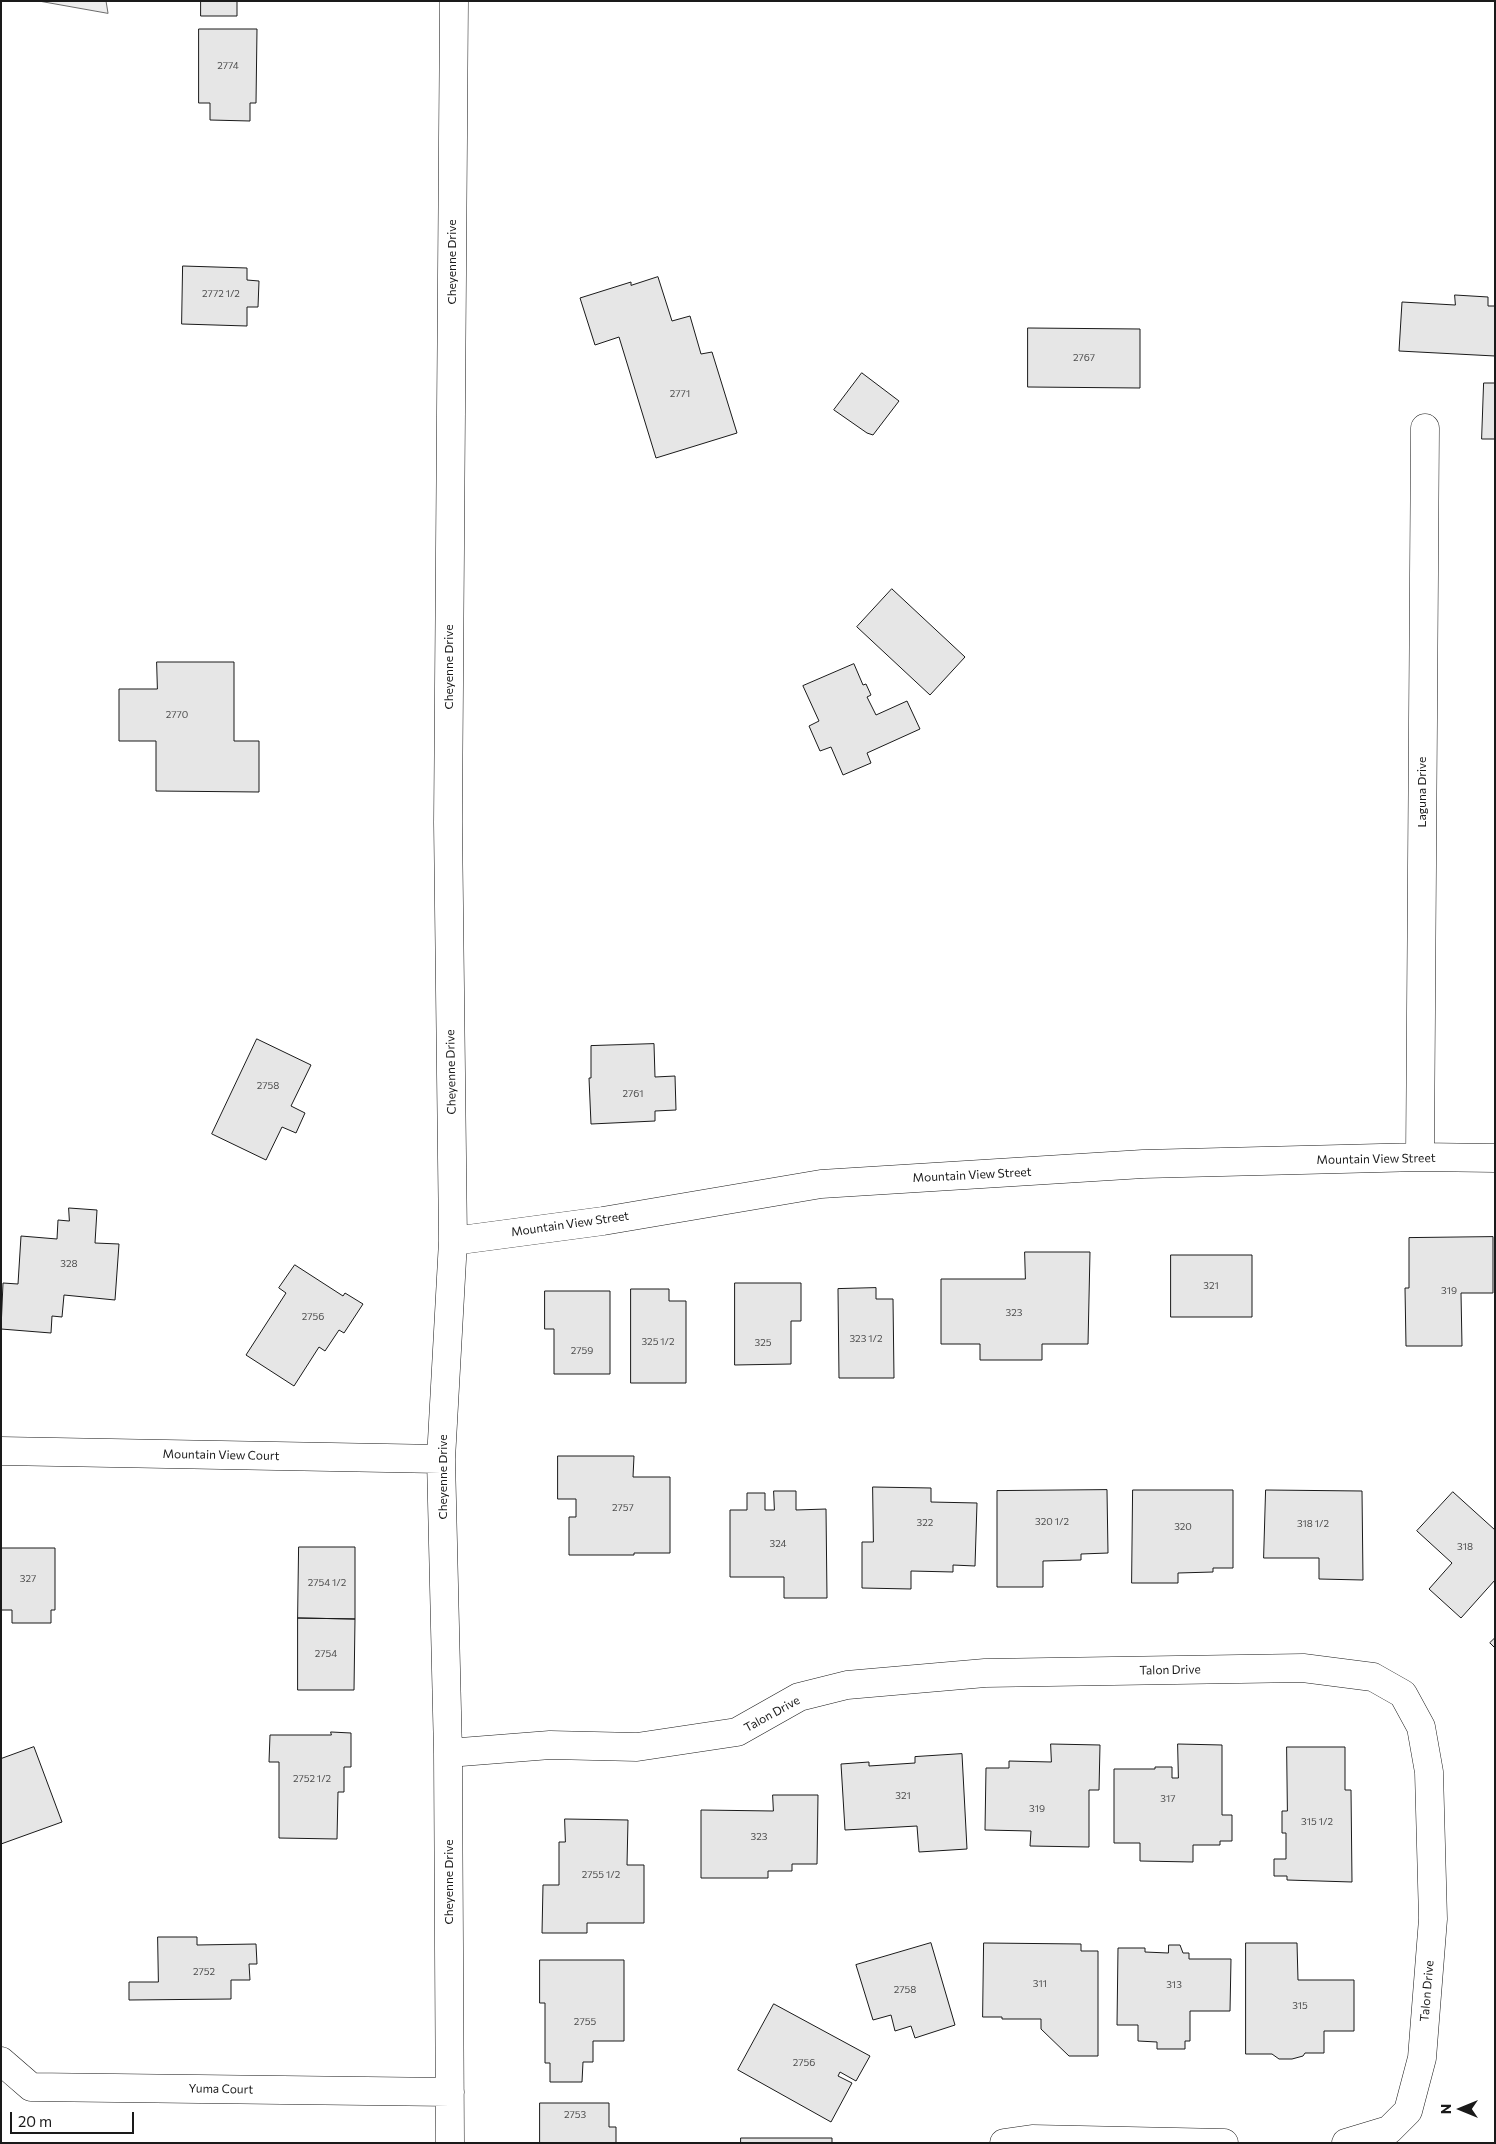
<!DOCTYPE html>
<style>
body{margin:0}
#map{position:relative;width:1496px;height:2144px;overflow:hidden;background:#fff;font-family:Commissioner,sans-serif}
canvas{display:block}
.frame{position:absolute;inset:0;border:2px solid #1a1a1a;pointer-events:none}
.north{position:absolute;left:1436px;top:2084px;width:50px;height:50px;-webkit-text-stroke:4px #fff;paint-order:stroke;rotate:270deg;font-size:14px;font-weight:700;line-height:20px;text-align:center;color:#1a1a1a}
.north::after{content:'';display:block;margin:auto;width:18px;height:22px;background:#1a1a1a;clip-path:polygon(50% 0,100% 100%,50% 72%,0 100%)}
.scale{position:absolute;left:10px;top:2112px;width:124px;height:22px;box-sizing:border-box;border:2px solid #1a1a1a;border-top:0;padding-left:6px;font-size:15px;line-height:18px;white-space:nowrap;color:#1a1a1a;-webkit-text-stroke:4px #fff;paint-order:stroke}
</style>
<div id="map">
<canvas width="1496" height="2144"></canvas>
<div class="frame"></div>
<div class="north">N</div>
<div class="scale">20 m</div>
</div>
<script>
const context = document.querySelector('canvas').getContext('2d');
context.lineJoin = 'round';
function fill(path, color) { context.fillStyle = color; context.fill(path, 'evenodd'); }
function trace(path, color, width, dash) { context.strokeStyle = color; context.lineWidth = width; context.lineCap = dash ? 'butt' : 'round'; context.setLineDash(dash || []); context.stroke(path); }
function write(font, color, halo, rows, align = 'center') {
  context.font = font + ' Commissioner,sans-serif'; context.lineWidth = 4; context.setLineDash([]); context.textBaseline = 'middle'; context.strokeStyle = halo; context.fillStyle = color; for (const [text, x, y, turn = 0] of rows) {
    context.save(); context.translate(x, y); context.rotate((+turn || 0) * Math.PI / 180); context.textAlign = isNaN(turn) ? turn : align; if (halo) context.strokeText(text, 0, 0); context.fillText(text, 0, 0); context.restore();
  }
}
const built = new Path2D(`
 M39,1H106L108,13Z`);
fill(built, '#ededed');
trace(built, '#6a6a6a', 1);
const building = new Path2D(`
 M201,1H237V16H201Z
 M199,29H257L256,103H250V121L210,120V103H199Z
 M183,266L247,268V280L259,281L258,307H247V326L182,324Z
 M658,277L672,321L690,316L701,354L712,352L737,433L656,458L619,337L595,345L580,298L631,282V285Z
 M1455,295L1488,297V306H1495V356L1399,351L1402,302L1455,305Z
 M1028,328L1140,329V388L1028,387Z
 M862,373L899,401L873,435L867,433L834,410Z
 M1484,383H1495V439H1482Z
 M892,589L965,657L930,695L857,627Z
 M157,662H234V741H259V792L156,791V741H119V689H157Z
 M854,664L863,685L866,684L871,695L867,697L876,715L907,701L920,729L867,753L871,763L843,775L831,747L820,751L809,726L819,721L803,686Z
 M257,1039L311,1065L291,1106L305,1113L296,1133L282,1127L266,1160L212,1134Z
 M654,1044L655,1077L675,1076L676,1110L655,1111V1121L591,1124L589,1078H591V1046Z
 M69,1208L97,1210L95,1243L119,1244L115,1300L64,1295L62,1317L52,1316L51,1333L1,1329L3,1283L18,1284L21,1236L57,1239L58,1220L69,1221Z
 M1493,1237V1293H1461L1462,1346H1406L1405,1288H1409V1238Z
 M1025,1252H1090L1088,1344H1042V1360H980V1344H941V1279H1025Z
 M1171,1255H1252V1317H1171Z
 M295,1265L343,1296L345,1293L363,1304L344,1333L339,1330L325,1351L319,1347L294,1386L246,1355L286,1293L279,1288Z
 M735,1283H801V1321H791V1364L735,1365Z
 M876,1288V1299H893L894,1378H839L838,1289Z
 M631,1289H669V1301H686V1383H631Z
 M545,1291H610V1374H554V1329H545Z
 M558,1456H634L633,1477H670V1553H634V1555H569V1517H576V1499H558Z
 M873,1487L931,1488V1502L977,1503L975,1566L953,1565V1572L911,1571V1589L862,1588V1542H873Z
 M1107,1490L1108,1553L1081,1554V1560L1043,1561V1587H997V1491Z
 M1133,1490H1233V1568H1213V1572L1178,1573V1583H1132Z
 M1266,1490L1362,1491L1363,1580L1319,1579V1558H1264Z
 M774,1491H796V1510L826,1509L827,1598H784V1577H730V1510H747V1493H765V1510H774Z
 M1453,1492L1495,1530V1580L1461,1618L1429,1589L1452,1563L1417,1531Z
 M299,1547H355V1619L298,1618Z
 M1,1548H55V1610H51V1623H12V1610H1Z
 M298,1618L355,1619L354,1690H298Z
 M1495,1638V1648L1490,1643Z
 M331,1732L351,1733V1767H344V1792H338L337,1839L279,1838V1762H269L270,1735H331Z
 M1051,1744L1100,1745L1099,1790H1089V1847L1030,1846L1031,1831L985,1830L986,1768H1009V1761L1051,1762Z
 M1178,1744L1222,1745V1815H1232V1841H1220V1845H1193V1862L1140,1861V1843H1114V1769H1155V1767H1172V1778H1178Z
 M34,1747L62,1822L1,1844V1759Z
 M1287,1747H1345V1790H1351L1352,1882L1287,1880V1876H1274V1859H1286V1833H1282V1811H1287Z
 M962,1754L967,1849L919,1852L917,1826L845,1830L841,1764L869,1762V1766L915,1763V1757Z
 M773,1795H818L817,1864H792V1871H768V1878H701V1810L773,1811Z
 M565,1819L628,1820L627,1865H644V1923H587V1933H542L543,1885H559V1842H565Z
 M158,1937H197V1945L256,1944L257,1964H249L250,1980H231V1999L129,2000V1982H158Z
 M931,1943L955,2025L915,2038L911,2026L895,2031L891,2015L873,2020L856,1965Z
 M984,1943L1081,1944V1951H1098V2056H1069L1041,2029V2019H1002V2017H983Z
 M1246,1943H1297L1298,1980H1354V2031H1324V2053H1305L1303,2056L1292,2059H1279L1272,2054H1246Z
 M1169,1945H1180L1183,1953H1189V1959H1231L1230,2011H1190V2041H1185V2049H1157V2042L1138,2041V2025H1117L1118,1948H1145V1952L1168,1953Z
 M540,1960H624V2041H593V2062H583L582,2082H550V2063H545V2003H540Z
 M774,2004L870,2056L856,2081L840,2072L838,2076L852,2083L831,2122L738,2070Z
 M540,2103H609V2127H616V2143H540Z
 M741,2138H832V2143H741Z`);
fill(building, '#e6e6e6');
trace(building, '#1a1a1a', 1);
const minor = new Path2D(`
 M1420,1157L1425,428
 M453,1241L603,1221L821,1184L1143,1164L1420,1157L1495,1158
 M1,1451L441,1459
 M448,1753L550,1745L637,1747L737,1732L799,1697L847,1685L985,1673L1303,1668L1373,1677L1403,1694L1421,1727L1429,1772L1433,1919L1422,2058L1408,2111L1389,2130L1346,2143
 M1,2061L31,2087L450,2092
 M450,2143L448,1753L441,1459L453,1241L448,822L454,1
 M1004,2143L1032,2139L1224,2143`);
trace(minor, '#1a1a1a', 29);
trace(minor, '#fff', 28);
write('10px', '#4d4d4d', null, [
 ["2774",228,66],
 ["2772 1/2",221,294],
 ["2767",1084,358],
 ["2771",680,394],
 ["2770",177,715],
 ["2758",268,1086],
 ["2761",633,1094],
 ["328",69,1264],
 ["321",1211,1286],
 ["319",1449,1291],
 ["323",1014,1313],
 ["2756",313,1317],
 ["323 1/2",866,1339],
 ["325 1/2",658,1342],
 ["325",763,1343],
 ["2759",582,1351],
 ["2757",623,1508],
 ["320 1/2",1052,1522],
 ["322",925,1523],
 ["318 1/2",1313,1524],
 ["320",1183,1527],
 ["324",778,1544],
 ["318",1465,1547],
 ["327",28,1579],
 ["2754 1/2",327,1583],
 ["2754",326,1654],
 ["2752 1/2",312,1779],
 ["321",903,1796],
 ["317",1168,1799],
 ["319",1037,1809],
 ["315 1/2",1317,1822],
 ["323",759,1837],
 ["2755 1/2",601,1875],
 ["2752",204,1972],
 ["311",1040,1984],
 ["313",1174,1985],
 ["2758",905,1990],
 ["315",1300,2006],
 ["2755",585,2022],
 ["2756",804,2063],
 ["2753",575,2115]
]);
write('12px', '#1a1a1a', '#fff', [
 ["Cheyenne Drive",452,262,-90],
 ["Cheyenne Drive",449,667,-90],
 ["Laguna Drive",1422,792,-90],
 ["Cheyenne Drive",451,1072,-91],
 ["Mountain View Street",1376,1159,-1],
 ["Mountain View Street",972,1175,-3],
 ["Mountain View Street",570,1224,-8],
 ["Mountain View Court",221,1455,1],
 ["Cheyenne Drive",443,1477,-90],
 ["Talon Drive",1170,1670,-1],
 ["Talon Drive",772,1714,-29],
 ["Cheyenne Drive",449,1882,-90],
 ["Talon Drive",1427,1991,-85],
 ["Yuma Court",221,2089,1]
]);
</script>
